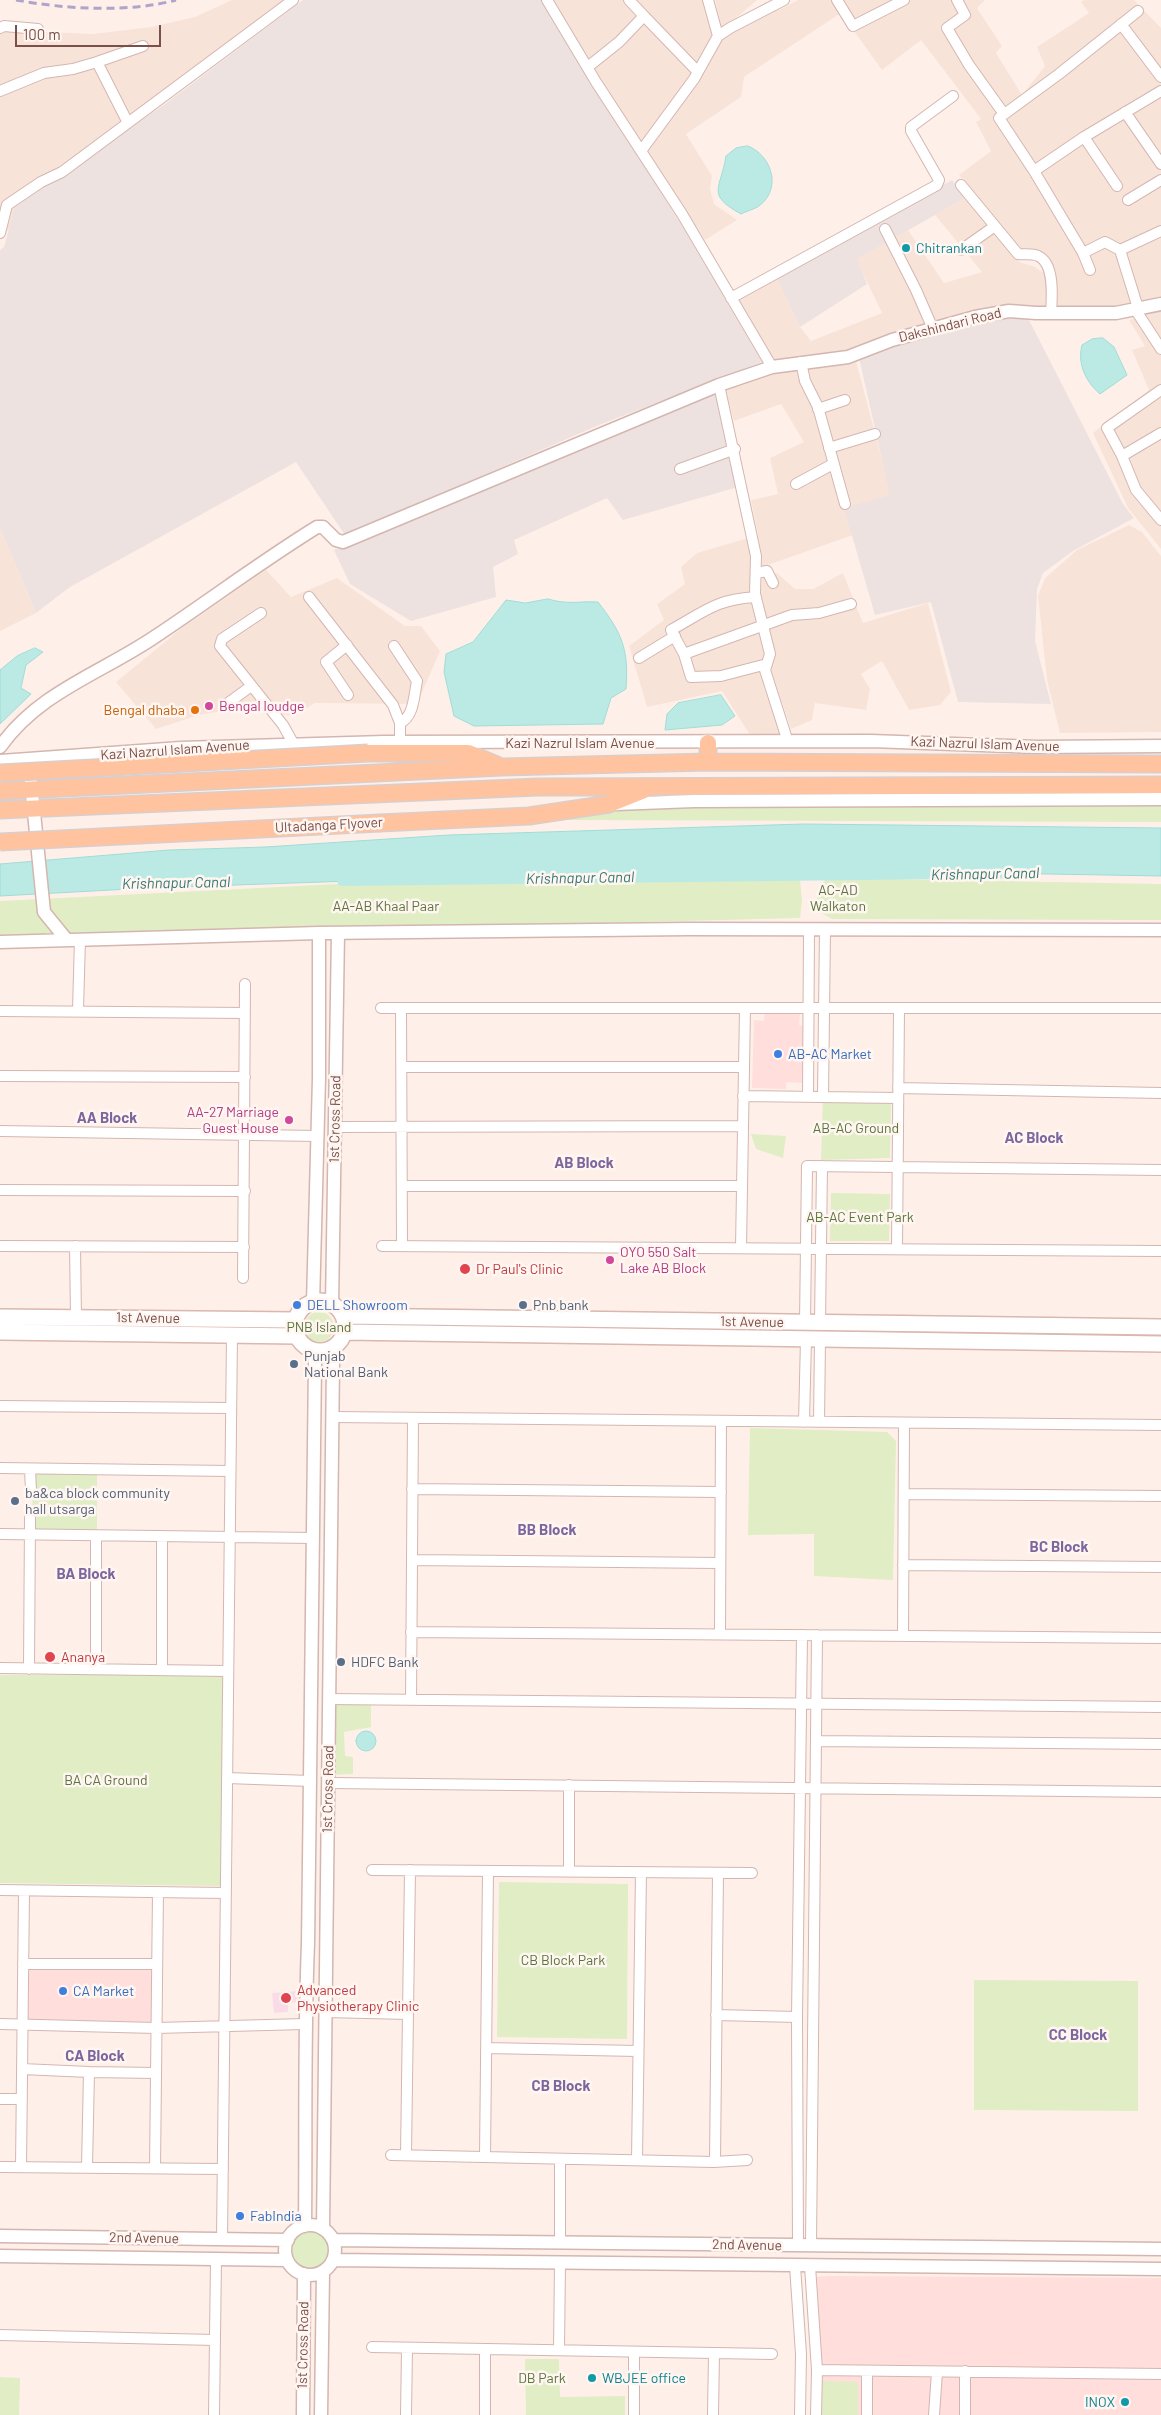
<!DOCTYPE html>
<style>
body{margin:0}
#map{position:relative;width:1161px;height:2415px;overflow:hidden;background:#fef0e9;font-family:Barlow,sans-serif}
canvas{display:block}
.scale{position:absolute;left:15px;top:25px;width:146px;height:22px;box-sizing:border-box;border:2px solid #7b4f4a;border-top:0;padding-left:6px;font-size:15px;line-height:18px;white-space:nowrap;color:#7b4f4a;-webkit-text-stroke:4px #fff6f1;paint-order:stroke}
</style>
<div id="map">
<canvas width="1161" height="2415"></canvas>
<div class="scale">100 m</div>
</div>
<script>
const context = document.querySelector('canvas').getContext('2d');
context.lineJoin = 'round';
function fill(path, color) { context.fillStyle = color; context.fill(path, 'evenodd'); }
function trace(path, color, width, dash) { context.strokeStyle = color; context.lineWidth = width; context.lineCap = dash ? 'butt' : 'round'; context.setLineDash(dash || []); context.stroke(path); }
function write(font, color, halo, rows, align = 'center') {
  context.font = font + ' Barlow,sans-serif'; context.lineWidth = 5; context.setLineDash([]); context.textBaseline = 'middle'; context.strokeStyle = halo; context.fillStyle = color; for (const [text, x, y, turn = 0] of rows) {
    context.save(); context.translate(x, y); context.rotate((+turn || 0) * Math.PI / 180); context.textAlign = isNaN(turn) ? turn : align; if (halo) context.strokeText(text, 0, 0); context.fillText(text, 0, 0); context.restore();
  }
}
fill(new Path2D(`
 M232,0H289L61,168L15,195L22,220L0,236V23L27,31L93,34L151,27L195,17Z
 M552,0H704L715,36L643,147Z
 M715,0H757L722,30Z
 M798,0H985L977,8L1002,46L996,53L1022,95L1045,66L1037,47L1089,13L1081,2L1084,0H1134L1161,28V300L1115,310L1055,308L1052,272L1037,260L1024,256L959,175L991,151L976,122L981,119L921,40L882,70L841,13L744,77L741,97L686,134L712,176L710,189L714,204L737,220L705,240L647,152L722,39L766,2L779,10Z
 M967,197L1019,262L1033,266L1049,276L1047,310L850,354L774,363L737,298L776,277L800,327L811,341L882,313L856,259L908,230L944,283L982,272L935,215Z
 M1161,309V549L1128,508L1093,433L1149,390L1132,350L1145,346L1129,320Z
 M856,361L892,497L847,507L853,535L762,567V556L751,500L778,494L770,458L804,442L781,404L734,421L725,389L787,369Z
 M1129,525L1142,532L1161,556V732L1060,733L1047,680L1038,596L1045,578L1077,550Z
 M0,528L36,613L0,631Z
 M748,538L766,654L762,663L764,688L784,738H752L722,691L647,707L629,646L664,620L657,604L685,584L681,567L697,553Z
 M266,570L291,597L337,578L405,626H421L440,651L417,704L315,703L293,716L239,708L199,715L156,729L116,682L182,628Z
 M777,573L795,589H813L843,573L863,623L928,603L951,692L940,705L909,710L882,661L861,674L870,689L866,710L815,703L812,720L791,729L770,667L775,656L761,596L762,577Z`), '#f8e3d9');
fill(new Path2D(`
 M765,1010L800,1012L799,1025L805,1026L802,1083L786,1082V1089L752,1088L754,1020L764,1021Z
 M25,1966H154L152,2024L25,2021Z
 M830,2276L1161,2278V2415H811L813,2277Z`), '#ffdedc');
fill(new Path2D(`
 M303,0H541L682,226L762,362L599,425L345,535L296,462L70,587L36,613L0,528V250L4,247L15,207L165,104Z
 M952,180L967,197L857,259L867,284L800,327L776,277Z
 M1009,315L1027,316L1123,504L1134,518L1073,551L1043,573L1037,589L1035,641L1051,704L958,702L931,602L875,615L844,508L890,495L859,358L905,342Z
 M718,389L738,487L623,520L607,498L514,540L518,554L493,567L496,597L411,621L350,584L334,550Z`), '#ede2df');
fill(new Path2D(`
 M299,1991V2002L288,2003V2012L274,2013L272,1993Z`), '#fcdbe8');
fill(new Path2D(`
 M655,794L1161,796V822L565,820Z
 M787,875L795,876L800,879L802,901L800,918L0,938V901L339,884Z
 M828,878L1161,884V920L832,919L820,912C815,897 815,888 828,878Z
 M823,1097L891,1098L890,1158L821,1160Z
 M751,1134L786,1136L783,1158L756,1149Z
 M831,1193L890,1194L889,1241H830Z
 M304 1327a15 15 0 1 1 30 0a15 15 0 1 1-30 0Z
 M750,1428L887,1432L896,1441L893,1580L814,1576V1534L748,1535Z
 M32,1471L97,1472V1532L33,1531Z
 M0,1675H224L220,1886L0,1883Z
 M331,1702L371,1705V1727L344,1732L345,1756L353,1757V1774L331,1775Z
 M499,1882L628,1884L627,2039L497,2037Z
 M974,1980L1138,1981V2111L974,2110Z
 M292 2250a19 19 0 1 1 38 0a19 19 0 1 1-38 0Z
 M525,2359H559L560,2397L625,2396V2415H526Z
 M0,2377L20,2378L19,2415H0Z
 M817,2381L858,2382V2415H817Z`), '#e0edc5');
const water = new Path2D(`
 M748,146C771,155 783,188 759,206C755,209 747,211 741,214C705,194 721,189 726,156L736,148Z
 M1103,338L1114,347L1127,375L1100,394C1086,382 1077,364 1082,345L1092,339Z
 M548,599C568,605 578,601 598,602C622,633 629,649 626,689L611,698L603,724L474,726L454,716L444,672L446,654L473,642L506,600L525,603Z
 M35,648L43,652L26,665L21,688L31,694L0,724V670L17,656Z
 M721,695L735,716L722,725L665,730L667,714L678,703Z
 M804,824L1161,828V876L878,871L633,877H467L149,888L0,896V864L169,850L265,847L449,835Z
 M356 1741a10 10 0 1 1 20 0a10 10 0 1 1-20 0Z`);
fill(water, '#bbeae5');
trace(water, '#a0dcd6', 1);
trace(new Path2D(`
 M342,881L1035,873`), '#bbeae5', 10);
const minor = new Path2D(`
 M547,0L596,82L682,214L772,367
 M629,0L644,16
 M837,0L853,26L904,0
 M957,0L965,15L947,28L969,65L1004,114
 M1138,11L1059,74L999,118L1034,171L1083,253L1105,242L1120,250L1161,231
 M1121,24L1161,77
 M0,28L4,26L38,29
 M718,36L730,28L784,0
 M97,62L143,46
 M589,66L619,42L644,16L698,72
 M0,91L44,73L73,69L97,62L128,123
 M1125,112L1161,164
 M1084,137L1117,186
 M641,151L694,79L718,36L708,0
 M1034,171L1084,137L1161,91
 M961,185L1018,254C1024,255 1032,253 1038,256C1055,263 1052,298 1051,313
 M1128,200L1161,180
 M885,229L916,290L933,329
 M0,233L7,205L41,182L62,172L293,0
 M961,250L995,226
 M1120,250L1138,308
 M1083,253L1090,270
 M731,298L937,185L939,180L911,131V127L953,96
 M1135,309L1161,349
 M801,362L805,381L818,407L845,504
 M719,385L756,556L755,594L770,654L765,670L788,742
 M1161,390L1107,428L1122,456L1136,490L1161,520
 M818,409L845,400
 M829,448L875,434
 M1122,456L1161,433
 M680,469L735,449
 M796,484L833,464
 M756,573L767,571L773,583
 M309,597L393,705L400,723V742
 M756,597C716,599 704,612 671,630L684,654L691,677L721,676L767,664
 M261,613L222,639L220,646L283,725L293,743
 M347,645L326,662L348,695
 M394,646L417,681C414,695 414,717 400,723
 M684,654L792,615L819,613L851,604
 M639,658L675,636
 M228,703L250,687
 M381,1008H1161
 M401,1008L402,1246
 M78,1010L80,939
 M0,1011L245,1013
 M402,1067H744
 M0,1076L245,1077
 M898,1088L1161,1093
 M743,1096L898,1098
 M808,1097L809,930
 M823,1097L825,930
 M336,1127L743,1126
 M0,1131L317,1136
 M402,1186H742
 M0,1190L245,1191
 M0,1246L244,1247
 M75,1246L76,1317
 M382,1246L1161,1251
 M741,1248L745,1008
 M897,1249L899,1008
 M243,1278L245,984
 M805,1323L807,1166L1161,1170
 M820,1323L822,1166
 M0,1406L231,1408
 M332,1417L1161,1425
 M804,1422L806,1339
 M819,1422L820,1340
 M0,1468L230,1471
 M30,1469L31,1491
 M412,1489L721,1492
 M904,1494L1161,1496
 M0,1534L313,1538
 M412,1560L720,1563
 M903,1565L1161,1567
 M411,1632L1161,1638
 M720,1634L721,1421
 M903,1636L904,1423
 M0,1668L228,1671
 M29,1669L30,1518
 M96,1669V1536
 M162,1670V1536
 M329,1699L1161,1707
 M411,1700L413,1418
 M816,1741L1161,1744
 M227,1778L310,1781
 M328,1783L1161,1792
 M372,1870L752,1873
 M569,1872V1785
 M0,1890L226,1893
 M23,1964H157
 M326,2012L408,2014
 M716,2015L797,2017
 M0,2024L156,2028L304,2024
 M486,2048L638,2051
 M22,2069L89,2072
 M0,2099H22
 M391,2155L714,2162L747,2160
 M406,2155L410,1870
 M485,2157L488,1871
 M637,2160L641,1872
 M715,2161L718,1873
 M0,2167L223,2169
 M21,2167L24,1891
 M87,2167L89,2072L156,2073
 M155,2168L158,1892
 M222,2239L232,1335
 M560,2243V2159
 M811,2245L817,1635
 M798,2246L797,2017L802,1635
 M795,2266L801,2354L800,2415
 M810,2266L817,2370L816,2415
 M0,2335L215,2340
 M372,2347L772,2354
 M559,2350L560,2263
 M817,2370L1161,2374
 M965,2371V2415
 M214,2415L216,2259
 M406,2415L407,2349
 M485,2415V2350
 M634,2415V2352
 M713,2415L714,2353
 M867,2415V2371
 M934,2415L937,2372`);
const tertiary = new Path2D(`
 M0,747C40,691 102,673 156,636C210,600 262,561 317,527H323L336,540L343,542L719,385L772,367L848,357L892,340L975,317L1009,311L1036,313H1116L1161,304
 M0,761L181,748L384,742L871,741L1037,747L1161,746
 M29,763L44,912L66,939
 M616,804L694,801L1161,799
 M0,942L319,933L688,929L1161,930
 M313,1303L319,1078V933
 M332,1305L338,933
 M285 2250a25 25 0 1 1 50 0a25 25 0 1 1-50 0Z
 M305,2226C306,2132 304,2038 308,1944L315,1363L313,1350
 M323,2229L333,1363L331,1348
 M0,2236L288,2240
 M333,2240L1161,2249
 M0,2256L287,2260
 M333,2260L1161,2269
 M303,2415L304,2274
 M321,2415L323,2272`);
const secondary = new Path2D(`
 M295 1326a25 25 0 1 1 50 0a25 25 0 1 1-50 0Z
 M343,1316L1161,1327
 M0,1317L296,1320
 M0,1332L297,1336
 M344,1332L1161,1344`);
const primary = new Path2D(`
 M368,753H468L497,765
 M708,762V743
 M0,791L502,767L708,762L1161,764
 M0,810L538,787L1161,785
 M380,823L529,816L609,804L644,790`);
trace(minor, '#d4b6b0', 12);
trace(tertiary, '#d4b6b0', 15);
trace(secondary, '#dab7af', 18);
trace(primary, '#dacecc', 19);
trace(minor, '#fff', 10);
trace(tertiary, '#fff', 12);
trace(secondary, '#fff', 15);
trace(primary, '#ffc39f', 16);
trace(new Path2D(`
 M16,0C64,9 129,13 176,0`), '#afa5ca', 3, [8, 5]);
const primaryBridge = new Path2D(`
 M0,773L368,753
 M0,842L380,823`);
trace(primaryBridge, '#dacecc', 19, []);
trace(primaryBridge, '#ffc39f', 16);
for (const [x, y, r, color] of [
 [906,248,5,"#0f9aa8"],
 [209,706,5,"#d1479c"],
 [195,710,5,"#e8710a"],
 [778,1054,5,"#3f7fe0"],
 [289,1120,5,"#d1479c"],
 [610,1260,5,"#d1479c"],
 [465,1269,6,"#e0444e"],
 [297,1305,5,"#3f7fe0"],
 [523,1305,5,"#5c6f8a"],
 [294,1364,5,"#5c6f8a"],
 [15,1501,5,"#5c6f8a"],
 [50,1657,6,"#e0444e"],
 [341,1662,5,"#5c6f8a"],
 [63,1991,5,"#3f7fe0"],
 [286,1998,6,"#e0444e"],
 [240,2216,5,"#3f7fe0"],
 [592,2378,5,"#0f9aa8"],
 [1125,2402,5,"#0f9aa8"]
]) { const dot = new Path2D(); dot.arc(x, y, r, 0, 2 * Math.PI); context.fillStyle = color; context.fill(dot); trace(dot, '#fff6f1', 2); }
write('14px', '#0d838f', '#fff6f1', [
 ["Chitrankan",916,248],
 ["WBJEE office",602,2378],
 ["INOX",1115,2402,"right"]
], 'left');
write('14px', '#7b4f4a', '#fff6f1', [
 ["Dakshindari Road",950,325,-14],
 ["Kazi Nazrul Islam Avenue",580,743],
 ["Kazi Nazrul Islam Avenue",985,744,2],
 ["Kazi Nazrul Islam Avenue",175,750,-4],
 ["Ultadanga Flyover",329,825,-3],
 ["1st Cross Road",335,1119,-89],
 ["1st Avenue",148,1318,1],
 ["1st Avenue",752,1322,1],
 ["1st Cross Road",328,1789,-89],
 ["2nd Avenue",144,2238,1],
 ["2nd Avenue",747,2245,1],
 ["1st Cross Road",303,2345,-89]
]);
write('14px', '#b23c85', '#fff6f1', [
 ["Bengal loudge",219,706],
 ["AA-27 Marriage",279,1112,"right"],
 ["Guest House",279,1128,"right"],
 ["OYO 550 Salt",620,1252],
 ["Lake AB Block",620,1268]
], 'left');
write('14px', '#c56008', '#fff6f1', [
 ["Bengal dhaba",185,710]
], 'right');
write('14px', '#5b753b', '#fff6f1', [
 ["AC-AD",838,890],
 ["Walkaton",838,906],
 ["AA-AB Khaal Paar",386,906],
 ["AB-AC Ground",856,1128],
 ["AB-AC Event Park",860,1217],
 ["PNB Island",319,1327],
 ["BA CA Ground",106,1780],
 ["CB Block Park",563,1960],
 ["DB Park",542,2378]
]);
write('14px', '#366cbe', '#fff6f1', [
 ["AB-AC Market",788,1054],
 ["DELL Showroom",307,1305],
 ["CA Market",73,1991],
 ["FabIndia",250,2216]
], 'left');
write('14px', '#be3a42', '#fff6f1', [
 ["Dr Paul's Clinic",476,1269],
 ["Ananya",61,1657],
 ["Advanced",297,1990],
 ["Physiotherapy Clinic",297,2006]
], 'left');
write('14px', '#4e5e75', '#fff6f1', [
 ["Pnb bank",533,1305],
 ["Punjab",304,1356],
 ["National Bank",304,1372],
 ["ba&ca block community",25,1493],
 ["hall utsarga",25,1509],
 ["HDFC Bank",351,1662]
], 'left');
write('italic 15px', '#387974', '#fff6f1', [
 ["Krishnapur Canal",985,874,-1],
 ["Krishnapur Canal",580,878,-1],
 ["Krishnapur Canal",176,883,-1]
]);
write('bold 15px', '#7d669e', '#fff6f1', [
 ["AA Block",107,1118],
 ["AC Block",1034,1138],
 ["AB Block",584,1163],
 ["BB Block",547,1530],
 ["BC Block",1059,1547],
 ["BA Block",86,1574],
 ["CC Block",1078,2035],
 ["CA Block",95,2056],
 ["CB Block",561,2086]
]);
</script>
